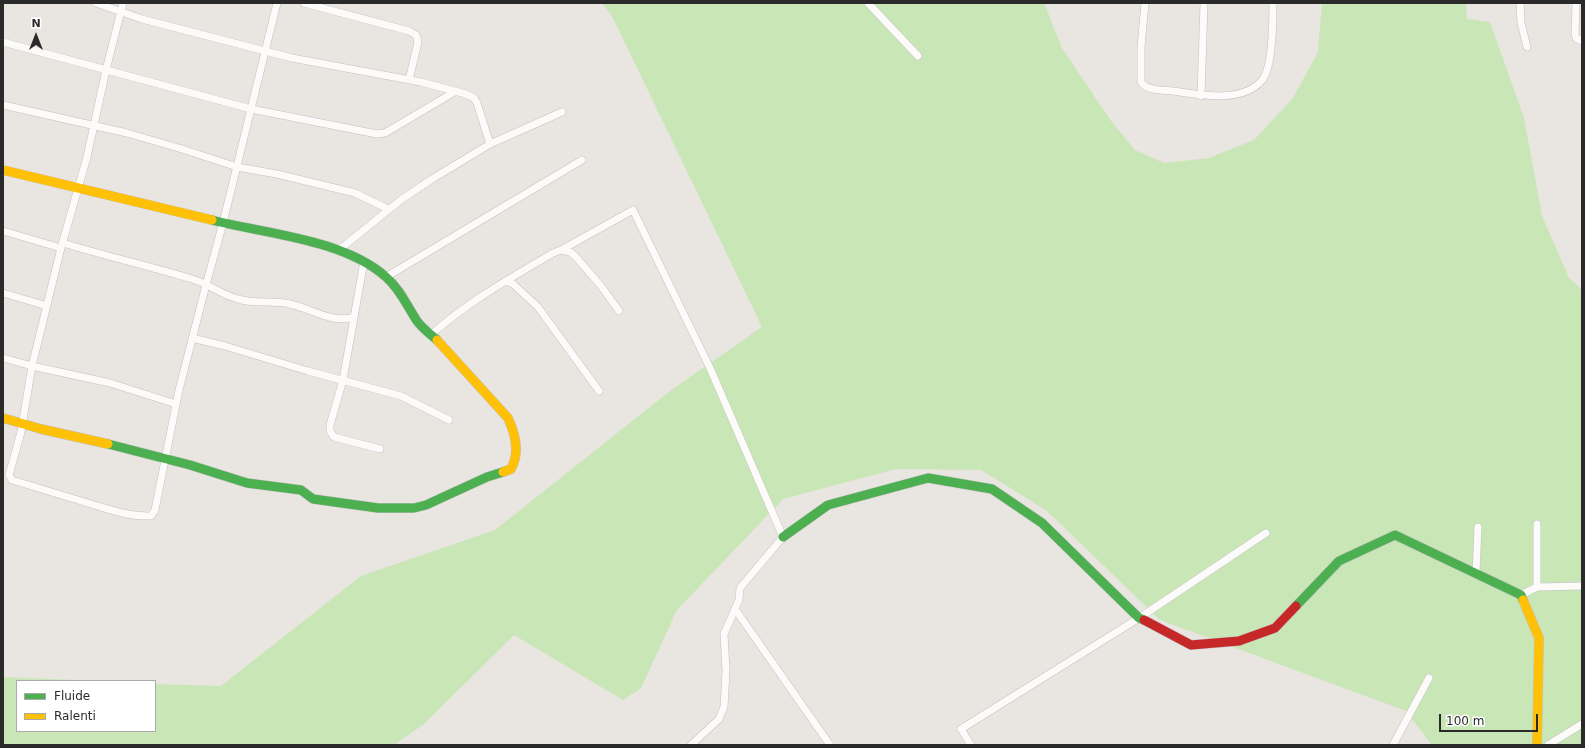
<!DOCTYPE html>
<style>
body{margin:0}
#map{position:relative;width:1585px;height:748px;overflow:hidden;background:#e9e5e0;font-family:"DejaVu Sans",sans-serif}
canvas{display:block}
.frame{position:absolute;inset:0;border:4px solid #2a2a2a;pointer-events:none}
.legend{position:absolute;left:16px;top:680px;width:140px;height:52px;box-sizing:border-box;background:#fff;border:1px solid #aaa;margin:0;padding:5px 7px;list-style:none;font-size:12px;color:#2a2a2a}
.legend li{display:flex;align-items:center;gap:8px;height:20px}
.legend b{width:20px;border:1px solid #aaa}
.north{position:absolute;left:16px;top:16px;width:40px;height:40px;-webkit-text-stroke:3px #fff;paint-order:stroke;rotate:0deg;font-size:11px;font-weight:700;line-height:16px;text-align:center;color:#2a2a2a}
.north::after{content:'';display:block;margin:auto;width:14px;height:18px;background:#2a2a2a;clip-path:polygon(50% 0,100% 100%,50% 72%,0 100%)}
.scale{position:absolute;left:1439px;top:714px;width:99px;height:18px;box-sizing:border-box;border:2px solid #2a2a2a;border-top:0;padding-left:5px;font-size:12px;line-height:14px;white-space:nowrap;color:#2a2a2a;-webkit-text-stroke:3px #fff;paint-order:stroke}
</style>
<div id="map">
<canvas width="1585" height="748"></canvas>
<div class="frame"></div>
<ul class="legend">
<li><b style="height:5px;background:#4caf50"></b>Fluide</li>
<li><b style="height:5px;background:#ffc107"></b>Ralenti</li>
</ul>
<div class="north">N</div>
<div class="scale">100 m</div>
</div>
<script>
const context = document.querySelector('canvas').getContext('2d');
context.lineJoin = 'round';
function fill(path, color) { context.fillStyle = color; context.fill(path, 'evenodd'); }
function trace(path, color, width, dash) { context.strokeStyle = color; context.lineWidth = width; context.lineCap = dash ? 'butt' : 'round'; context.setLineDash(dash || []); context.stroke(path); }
fill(new Path2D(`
 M602,3H1044L1062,48L1111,121L1135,150L1164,163L1209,158L1254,140L1293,98L1318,52L1322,3H1466L1467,19L1490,22L1524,118L1542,216L1569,278L1582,290V745H1432L1406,711L1160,620L1046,510L981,470L896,469L783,499L677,610L641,688L623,700L514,635L424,724L394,745H3V677L100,681H17V731H155V684L221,686L361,576L495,530L670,391L762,327L613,18Z`), '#c9e6b7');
const street = new Path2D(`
 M96,3L142,19L292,58L421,82L466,94L474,98L477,103L490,144
 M123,3L106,70L87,157L61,248L32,366L21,432L9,475L12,480C39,488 65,496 91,504C111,510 130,517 151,516L155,510L179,390L206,285L223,223L277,3
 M304,3L409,31L416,35L418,42L409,80
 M868,3L918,56
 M1145,3L1141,47V82C1147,91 1163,90 1173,91C1199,95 1244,104 1263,79C1273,65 1273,21 1273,3
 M1520,3L1521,23L1527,47
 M1576,3L1575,34L1576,38L1582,41
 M3,42L251,109L377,134L385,133L456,91
 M1201,96L1204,3
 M3,105L127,133L182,149L237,167L277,174L355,193L388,209
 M3,231L61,248
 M63,243C105,256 149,266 192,279C210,284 222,296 242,300C258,304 275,300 290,304C312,309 332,324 354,317
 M339,250L402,199L432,179L490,144L562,112
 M561,250L570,252L575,256L601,286L619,311
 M364,261L343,380L330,425V431L334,437L380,449
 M386,277L582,160
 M506,281L513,284L538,307L599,391
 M3,293L47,306
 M431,335C467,302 511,278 553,253L561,250L633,210L710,368L783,537L740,588L739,600L724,634L726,671L724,707L719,719L691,745
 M192,338L225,346L308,371L401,396L449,420
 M3,358L32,366L110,383L176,404
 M1476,573L1478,527
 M1537,587L1582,586
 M1521,595L1537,587V524
 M735,609L830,745
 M971,745L961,729L1139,618L1266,533
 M1393,745L1429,678
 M1548,745L1582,724`);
const fast = new Path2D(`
 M212,220C266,234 343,239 386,277C400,289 407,306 417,321C422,328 430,334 437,340
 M108,444L190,465L247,483L301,490L313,499L378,508H414L426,505L487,477L503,472
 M783,537L828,505L928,478L992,489L1042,523L1139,618L1144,620
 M1296,606L1339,561L1395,535L1521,595L1523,600`);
const slow = new Path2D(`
 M3,170L212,220
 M437,340L508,418C515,433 520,453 511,469L503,472
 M3,418L41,429L108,444
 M1523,600L1539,638L1537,745`);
const jam = new Path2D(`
 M1144,620L1191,645L1239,641L1275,628L1296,606`);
trace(street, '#c2c1c2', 8);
trace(fast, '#c2c1c2', 10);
trace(slow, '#c2c1c2', 10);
trace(jam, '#c2c1c2', 10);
trace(street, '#fcfbfa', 7);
trace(fast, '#4caf50', 9);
trace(slow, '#ffc107', 9);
trace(jam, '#c62828', 9);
</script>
